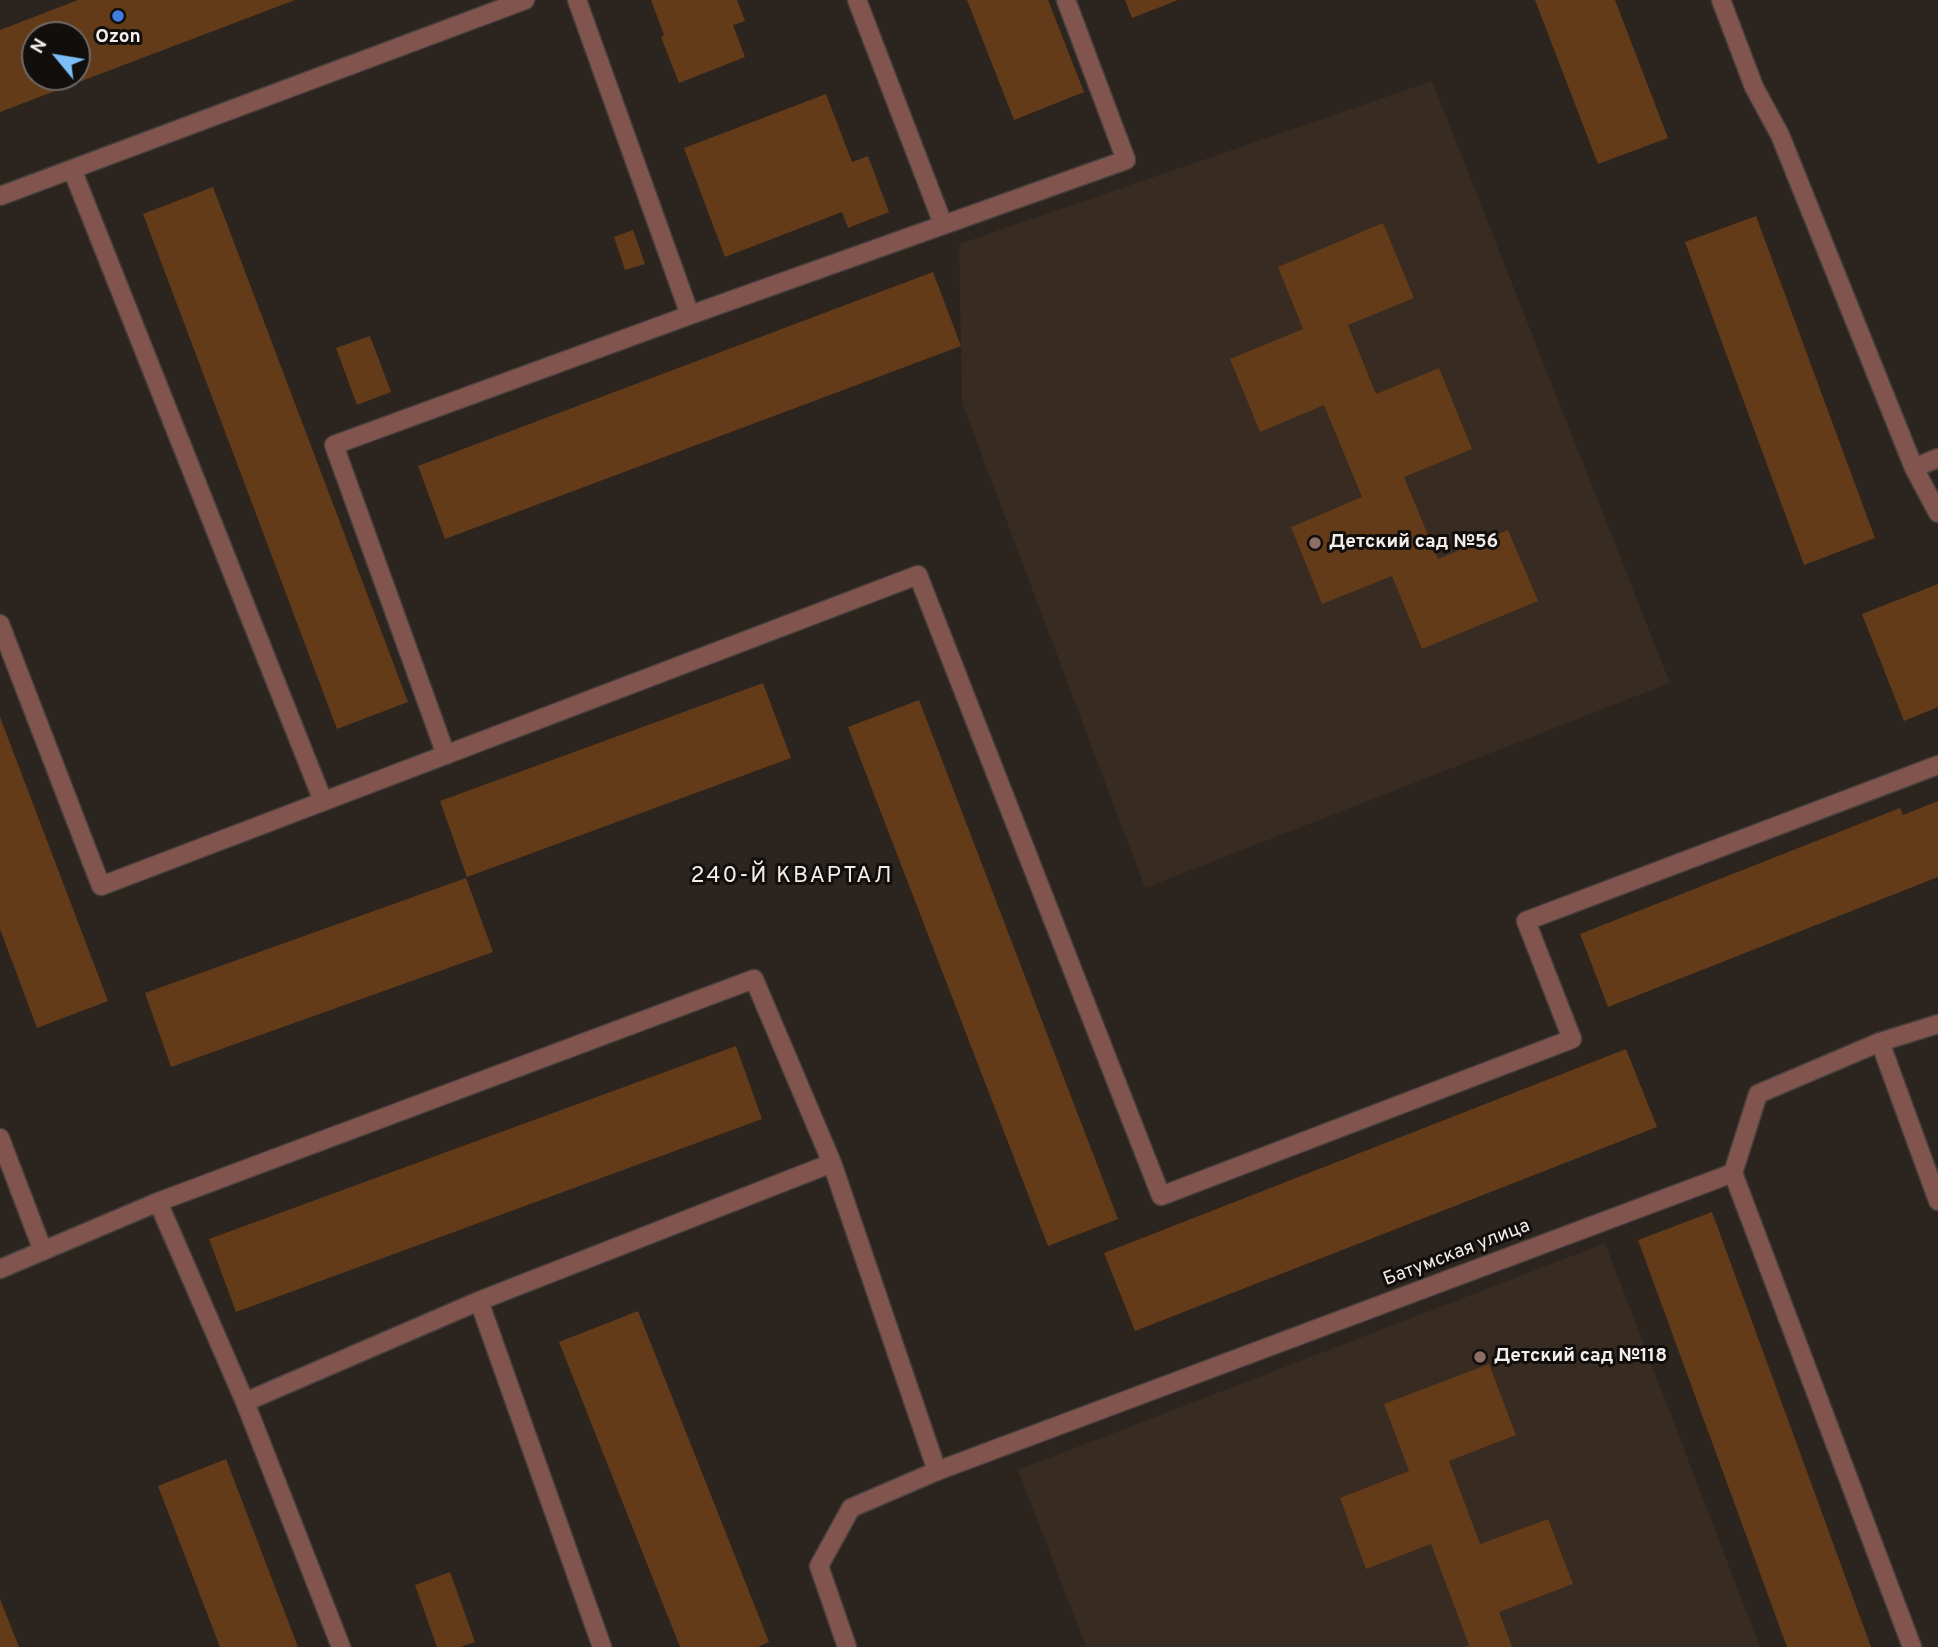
<!DOCTYPE html>
<meta charset="utf-8">
<style>
body{margin:0}
#map{position:relative;width:1938px;height:1647px;overflow:hidden;background:#2b241f;font-family:Overpass,sans-serif}
canvas{display:block}
.north{position:absolute;left:21px;top:21px;width:70px;height:70px;box-sizing:border-box;background:#110e0c;border:2px solid #6b6865;border-radius:50%;rotate:300deg;font-size:19px;font-weight:700;line-height:28px;text-align:center;color:#f3eeeb}
.north::after{content:'';display:block;margin:auto;width:24px;height:32px;background:#7bbef8;clip-path:polygon(50% 0,100% 100%,50% 72%,0 100%)}
</style>
<div id="map">
<canvas width="1938" height="1647"></canvas>
<div class="north">N</div>
</div>
<script>
const context = document.querySelector('canvas').getContext('2d');
context.lineJoin = 'round';
function fill(path, color) { context.fillStyle = color; context.fill(path, 'evenodd'); }
function trace(path, color, width, dash) { context.strokeStyle = color; context.lineWidth = width; context.lineCap = dash ? 'butt' : 'round'; context.setLineDash(dash || []); context.stroke(path); }
function write(font, color, halo, rows, align = 'center') {
  context.font = font + ' Overpass,sans-serif'; context.lineWidth = 6; context.setLineDash([]); context.textBaseline = 'middle'; context.strokeStyle = halo; context.fillStyle = color; for (const [text, x, y, turn = 0] of rows) {
    context.save(); context.translate(x, y); context.rotate((+turn || 0) * Math.PI / 180); context.textAlign = isNaN(turn) ? turn : align; if (halo) context.strokeText(text, 0, 0); context.fillText(text, 0, 0); context.restore();
  }
}
fill(new Path2D(`
 M1432,81L1670,683L1145,888L962,403L959,244Z
 M1605,1243L1760,1647H1086L1018,1470Z`), '#372b22');
fill(new Path2D(`
 M78,0H295L0,112V30ZM35,35H77V77H35Z
 M651,0H737L745,21L733,25L745,57L679,83L661,37L664,35Z
 M967,0H1048L1084,92L1014,120Z
 M1125,0H1178L1132,18Z
 M1535,0H1615L1668,138L1598,164Z
 M826,94L852,162L868,156L889,212L848,228L842,212L725,257L684,148Z
 M213,187L408,702L337,729L143,214Z
 M1756,216L1875,538L1804,565L1685,242Z
 M1383,223L1414,298L1348,325L1376,394L1439,368L1472,449L1404,477L1438,559L1508,530L1538,601L1422,649L1392,576L1322,604L1291,527L1362,497L1324,405L1260,432L1230,359L1303,329L1278,267Z
 M633,230L645,264L625,270L614,237Z
 M933,272L961,346L445,539L418,466Z
 M370,336L391,392L357,405L336,348Z
 M1938,584V707L1904,721L1862,614Z
 M763,683L791,758L467,877L440,801Z
 M919,700L1118,1219L1048,1246L848,727Z
 M0,717L108,1001L37,1028L0,929Z
 M1938,801V877L1608,1007L1580,934L1900,808L1903,815Z
 M466,878L493,952L171,1067L145,993Z
 M736,1046L762,1119L236,1312L209,1239Z
 M1626,1049L1657,1127L1135,1331L1104,1253Z
 M1712,1212L1871,1647H1787L1638,1240Z
 M638,1311L769,1642L758,1647H680L559,1342Z
 M1489,1364L1516,1435L1449,1461L1480,1544L1548,1519L1573,1584L1499,1612L1512,1647H1464L1469,1645L1431,1544L1366,1569L1340,1498L1409,1471L1384,1404Z
 M226,1459L298,1647H220L158,1486Z
 M450,1572L475,1642L460,1647H437L415,1585Z
 M0,1599L19,1647H0Z`), '#643b18');
const service = new Path2D(`
 M577,0L690,315
 M857,0L943,224
 M1721,0L1754,87L1780,135L1914,468L1938,513
 M72,169L323,801
 M0,196L525,0
 M1914,468L1938,458
 M0,624L101,886L918,575L1161,1196L1572,1039L1526,921L1938,765
 M446,755L334,445L690,315L1126,160L1066,0
 M1880,1042L1938,1201
 M0,1138L43,1251
 M1733,1173L1912,1647
 M158,1202L245,1402L479,1301L832,1163L937,1471L851,1508L819,1566L847,1647
 M0,1269L158,1202L754,979L832,1163
 M479,1301L602,1647
 M245,1402L341,1647`);
const minor = new Path2D(`
 M937,1471L1733,1173L1758,1094L1880,1042L1938,1024`);
trace(service, '#47403c', 21);
trace(minor, '#47403c', 21);
trace(service, '#81544e', 18);
trace(minor, '#81544e', 18);
for (const [x, y, r, color] of [
 [118,16,7,"#3f7fe0"],
 [1315,543,7,"#8d6e63"],
 [1480,1357,7,"#8d6e63"]
]) { const dot = new Path2D(); dot.arc(x, y, r, 0, 2 * Math.PI); context.fillStyle = color; context.fill(dot); trace(dot, '#110e0c', 2.5); }
write('bold 19px', '#f3eeeb', '#110e0c', [
 ["Ozon",118,38,"center"],
 ["Детский сад №56",1329,543],
 ["Детский сад №118",1494,1357]
], 'left');
write('19px', '#f3eeeb', '#110e0c', [
 ["Батумская улица",1457,1254,-21]
]);
context.letterSpacing = '2px';
write('23px', '#f3eeeb', '#110e0c', [
 ["240-Й КВАРТАЛ",792,877]
]);
context.letterSpacing = '0px';
</script>
